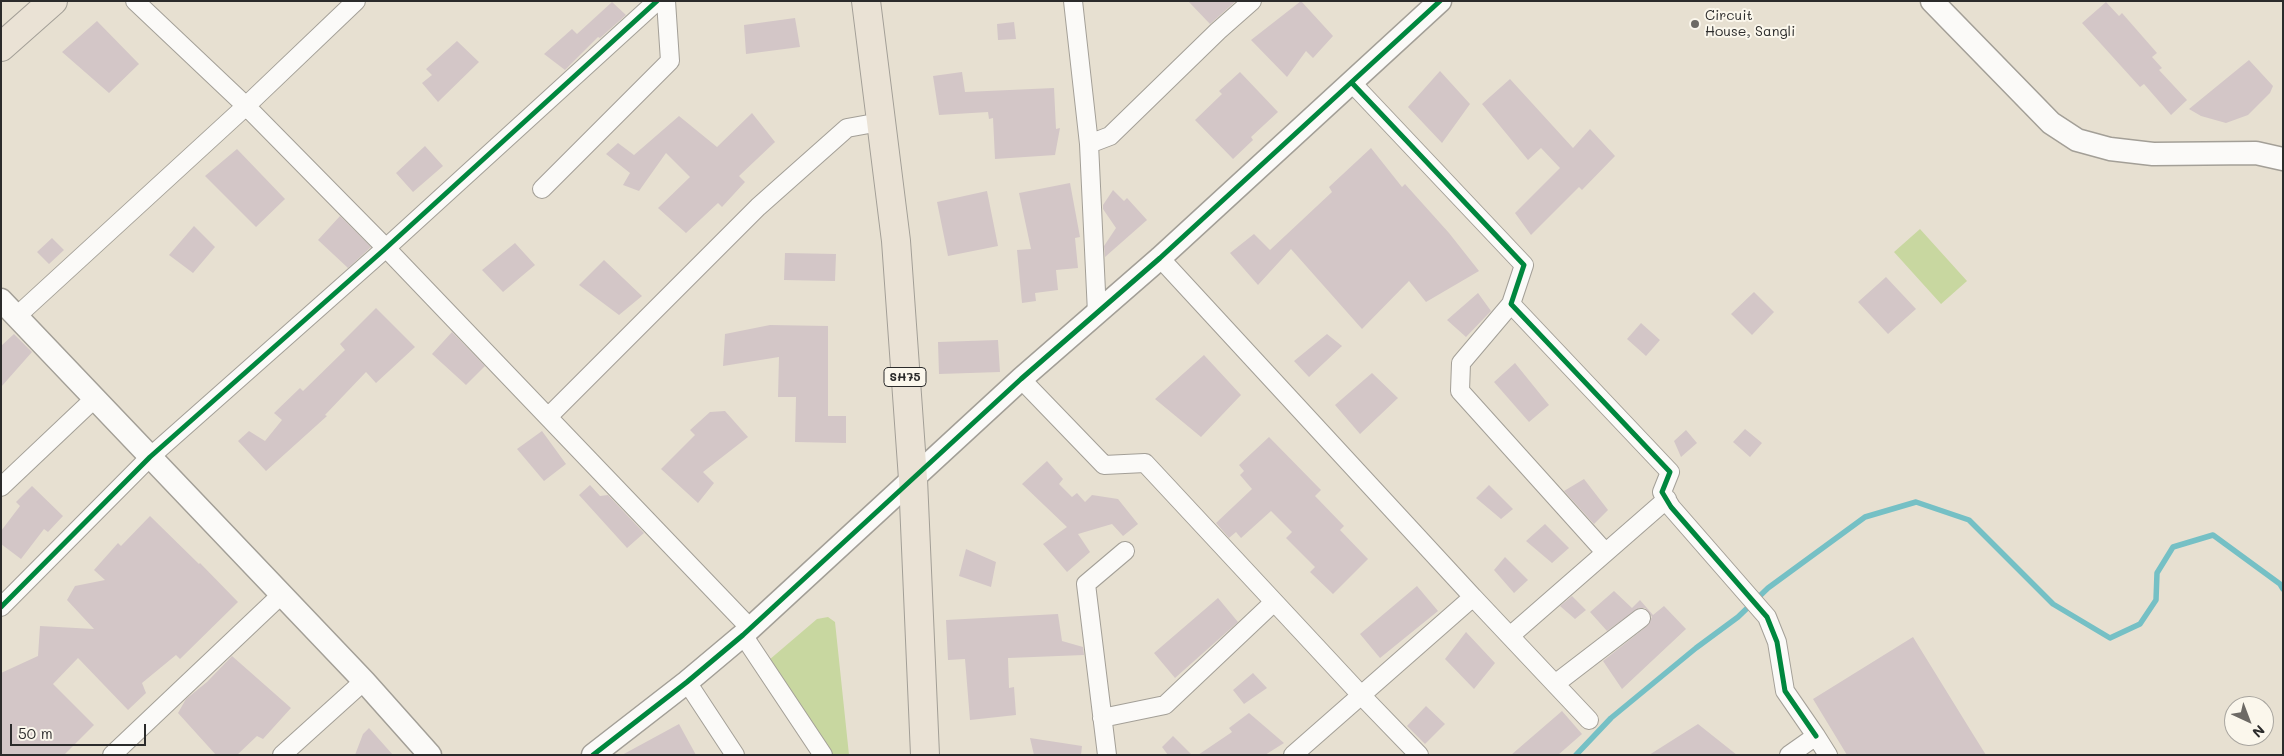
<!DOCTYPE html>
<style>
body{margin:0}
#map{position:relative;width:2284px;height:756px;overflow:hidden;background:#e7e0d1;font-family:Mali,sans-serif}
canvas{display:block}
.frame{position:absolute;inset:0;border:2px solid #2b2b2b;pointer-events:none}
.north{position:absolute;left:2224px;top:696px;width:50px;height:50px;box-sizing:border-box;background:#fbf7ec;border:1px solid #a8a59f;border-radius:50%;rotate:137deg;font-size:14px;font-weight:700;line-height:20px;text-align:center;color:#2b2b2b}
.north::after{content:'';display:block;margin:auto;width:18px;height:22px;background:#6d6a65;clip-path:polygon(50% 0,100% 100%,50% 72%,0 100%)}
.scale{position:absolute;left:10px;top:724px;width:136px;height:22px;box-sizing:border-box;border:2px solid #2b2b2b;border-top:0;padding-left:6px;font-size:15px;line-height:18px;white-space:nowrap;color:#2b2b2b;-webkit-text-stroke:4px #fbf7ec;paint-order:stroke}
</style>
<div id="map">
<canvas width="2284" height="756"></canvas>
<div class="frame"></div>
<div class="north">N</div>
<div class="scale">50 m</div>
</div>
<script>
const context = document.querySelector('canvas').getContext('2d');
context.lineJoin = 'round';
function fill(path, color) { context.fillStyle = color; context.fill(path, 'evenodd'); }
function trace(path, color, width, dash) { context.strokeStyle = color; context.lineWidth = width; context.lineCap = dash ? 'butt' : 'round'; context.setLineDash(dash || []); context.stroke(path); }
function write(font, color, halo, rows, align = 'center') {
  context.font = font + ' Mali,sans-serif'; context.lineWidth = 4; context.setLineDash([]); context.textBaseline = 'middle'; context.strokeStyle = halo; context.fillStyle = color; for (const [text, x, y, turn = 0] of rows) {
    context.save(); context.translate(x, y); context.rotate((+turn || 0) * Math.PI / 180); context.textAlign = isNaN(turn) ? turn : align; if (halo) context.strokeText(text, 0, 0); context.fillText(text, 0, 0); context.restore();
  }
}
fill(new Path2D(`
 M1920,229L1967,281L1941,304L1894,252Z
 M828,617L835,622L849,755H817L769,660L817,619Z`), '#c8d7a0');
trace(new Path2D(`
 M1576,755L1611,718L1696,648L1738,617L1768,588L1865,517L1916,502L1969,520L2053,604L2110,638L2140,624L2156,600L2157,573L2173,547L2213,535L2280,584L2283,589`), '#75c0c5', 5.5);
fill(new Path2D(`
 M1188,1H1236L1210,24Z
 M1301,1L1333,36L1313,58L1306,51L1287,77L1251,40Z
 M612,2L626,15L600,38L598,37L565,70L544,54L572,29L577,34Z
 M2106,2L2119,16L2122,13L2157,53L2152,57L2162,68L2159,70L2187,100L2171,115L2144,84L2140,87L2082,23Z
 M795,18L800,47L746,54L744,25Z
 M97,21L139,64L109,93L62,52Z
 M1014,22L1016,39L998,40L997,24Z
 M457,41L479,62L438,102L422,83L432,75L426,69Z
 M2249,60L2273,86L2270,93L2248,115L2226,123L2201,116L2189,109Z
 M1440,71L1470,104L1442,143L1408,107Z
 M962,72L965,92L1054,88L1056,129L1060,128L1055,155L995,159L993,118L989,119L988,112L939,115L933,76Z
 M1240,72L1278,112L1251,137L1253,140L1233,159L1195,120L1222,94L1219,91Z
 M1510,79L1573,148L1590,129L1615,156L1582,190L1579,187L1531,235L1515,213L1560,168L1541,148L1528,160L1482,104Z
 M752,113L775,142L739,176L745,182L722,207L718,203L686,233L658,208L690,177L666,153L639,191L623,185L630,173L606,154L618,143L634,155L679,116L717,147Z
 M425,146L443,166L413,192L396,173Z
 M1371,148L1402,187L1405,184L1449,233L1479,271L1426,302L1409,281L1362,329L1291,249L1258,285L1230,253L1254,234L1270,250L1332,192L1329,187Z
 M237,149L285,199L256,227L205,176Z
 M1070,183L1080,237L1075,238L1078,268L1056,270L1058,290L1035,293L1036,301L1022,303L1017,250L1031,249L1019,193Z
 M1113,190L1124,201L1127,198L1147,220L1105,257L1104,246L1116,228L1103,209V205Z
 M987,191L998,246L948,256L937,202Z
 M340,216L371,247L348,268L318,240Z
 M194,226L215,247L193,273L169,255Z
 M52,238L64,250L49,264L37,252Z
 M515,243L535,265L503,292L482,270Z
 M785,253L836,254L835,281L784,280Z
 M604,260L642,296L619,315L579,285Z
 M1886,277L1916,309L1888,334L1858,302Z
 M1754,292L1774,312L1752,335L1731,314Z
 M1478,293L1491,311L1466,337L1447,320Z
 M376,308L415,347L376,383L366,372L325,415L327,416L266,471L238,441L249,431L265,441L282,420L274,413L300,388L303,391L345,350L340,344Z
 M1641,323L1660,340L1646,356L1627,339Z
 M770,325L828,326V416H846V443L795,442L796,397H778L779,357L723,366L725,334Z
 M452,332L485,366L466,385L432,354Z
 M14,334L32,352L1,387V346Z
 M1327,334L1342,346L1309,377L1294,361Z
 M998,340L1000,372L939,374L938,342Z
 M1204,355L1241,395L1201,437L1155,399Z
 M1515,363L1549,405L1529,422L1494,382Z
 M1372,373L1398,398L1360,434L1335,405Z
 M725,411L748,437L703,472L714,483L698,503L661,469L695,435L690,430L710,412Z
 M1745,429L1762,443L1750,457L1733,442Z
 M1686,430L1697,443L1681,457L1674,441Z
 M542,431L566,464L544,481L517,449Z
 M1269,437L1321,490L1315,496L1344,526L1340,530L1368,559L1333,594L1310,572L1315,567L1286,538L1292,532L1271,511L1241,538L1236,532L1229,538L1216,523L1252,489L1240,475L1244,471L1239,465Z
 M1047,461L1063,479L1059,484L1072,497L1077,493L1085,502L1092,495L1118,499L1138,524L1123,536L1112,524L1078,534L1090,552L1067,572L1043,544L1067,527L1022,484Z
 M1584,479L1608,510L1594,524L1564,491Z
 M590,485L600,496L608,495L644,533L627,548L579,495Z
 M1489,485L1513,509L1501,519L1476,498Z
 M32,486L63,516L48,532L44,529L21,559L1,544V531L20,506L16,502Z
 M150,516L199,564L200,563L238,602L180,659L176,655L142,683L146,693L128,710L78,658L53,684L94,725L64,755H1V673L38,656L40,626L94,629L67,600L75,586L105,580L94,570L118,543L121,546Z
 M1545,524L1569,548L1552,563L1526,541Z
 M966,549L996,562L991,587L959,576Z
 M1505,557L1528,580L1514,593L1494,570Z
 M1417,586L1438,611L1380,658L1360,634Z
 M1614,591L1632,608L1640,600L1653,615L1664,606L1686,629L1622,689L1603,661L1647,626L1652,617L1645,608H1639L1607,631L1590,612Z
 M1572,596L1586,610L1575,619L1560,606Z
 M1218,598L1238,622L1175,678L1154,653Z
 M1058,614L1062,641L1083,647L1084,655L1008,658L1009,688L1014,687L1016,715L970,720L965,659L948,660L946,620Z
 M1466,632L1495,663L1474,689L1445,659Z
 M1913,637L1971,731L1986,755H1847L1813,699Z
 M232,656L291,708L263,739L257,736L237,755H216L178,713L186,699L207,682Z
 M1253,673L1267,688L1244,704L1233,690Z
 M1426,706L1445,724L1425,744L1407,726Z
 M1562,711L1582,734L1558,755H1511Z
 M1249,713L1284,743L1265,755H1198L1232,732L1229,728Z
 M679,724L696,755H622Z
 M1698,724L1737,755H1649Z
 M369,728L393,755H355L363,734Z
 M1173,736L1192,755H1168L1162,747Z
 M1030,738L1082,746L1081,755H1034Z`), '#d3c6c7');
const minor = new Path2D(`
 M135,1L246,106L386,248L750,628
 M1073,1L1089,144L1097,313
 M1352,83L1524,265L1511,304L1670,472L1662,492L1671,507L1767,617L1777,642L1785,691L1816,736
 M1089,144L1110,136L1218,31L1252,1
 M542,189L670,61L666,1
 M1160,258L1473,597L1293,755
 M1511,304L1461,363L1460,391L1605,552
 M18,315L246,106L356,1
 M1021,379L1104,465L1145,463L1361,695L1419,755
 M548,417L758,207L847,128L880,122
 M1,487L94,399
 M1473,597L1589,720
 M1,607L150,457L386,248L657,1
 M743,635L823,755
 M1510,636L1667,499
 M687,682L735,755
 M1555,684L1641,618
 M1102,718L1165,705L1274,602
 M112,755L281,595
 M282,755L364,681
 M1107,755L1086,584L1125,551
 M1789,755L1816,736L1828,755`);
const tertiary = new Path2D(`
 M1932,1L2051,123L2077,140L2110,149L2153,154L2256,153L2283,159
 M1,300L364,681L430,755
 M593,755L687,682L743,635L1021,379L1160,258L1440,1`);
const primary = new Path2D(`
 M866,1L896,241L913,479L925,755
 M1,47L53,1`);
trace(minor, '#a39f97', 20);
trace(tertiary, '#a39f97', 25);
trace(primary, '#a39f97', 30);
trace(minor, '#fbfaf8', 18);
trace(tertiary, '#fbfaf8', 22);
trace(primary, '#eae2d5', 28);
trace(new Path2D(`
 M1352,83L1524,265L1511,304L1670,472L1662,492L1671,507L1767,617L1777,642L1785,691L1816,736
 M1,607L150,457L386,248L657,1
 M593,755L687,682L743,635L1021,379L1160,258L1440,1`), '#00873e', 5);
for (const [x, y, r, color] of [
 [1695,24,5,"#6d6a65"]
]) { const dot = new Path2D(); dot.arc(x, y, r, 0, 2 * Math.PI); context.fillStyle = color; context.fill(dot); trace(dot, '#fbf7ec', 2); }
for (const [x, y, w] of [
 [905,377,42]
]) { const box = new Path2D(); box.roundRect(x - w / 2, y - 9.5, w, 19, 4); context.fillStyle = '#fbf7ec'; context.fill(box); trace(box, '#2b2b2b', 1); }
write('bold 12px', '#2b2b2b', null, [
 ["SH75",905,377]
]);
write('14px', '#2b2b2b', '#fbf7ec', [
 ["Circuit",1705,16],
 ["House, Sangli",1705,32]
], 'left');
</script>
